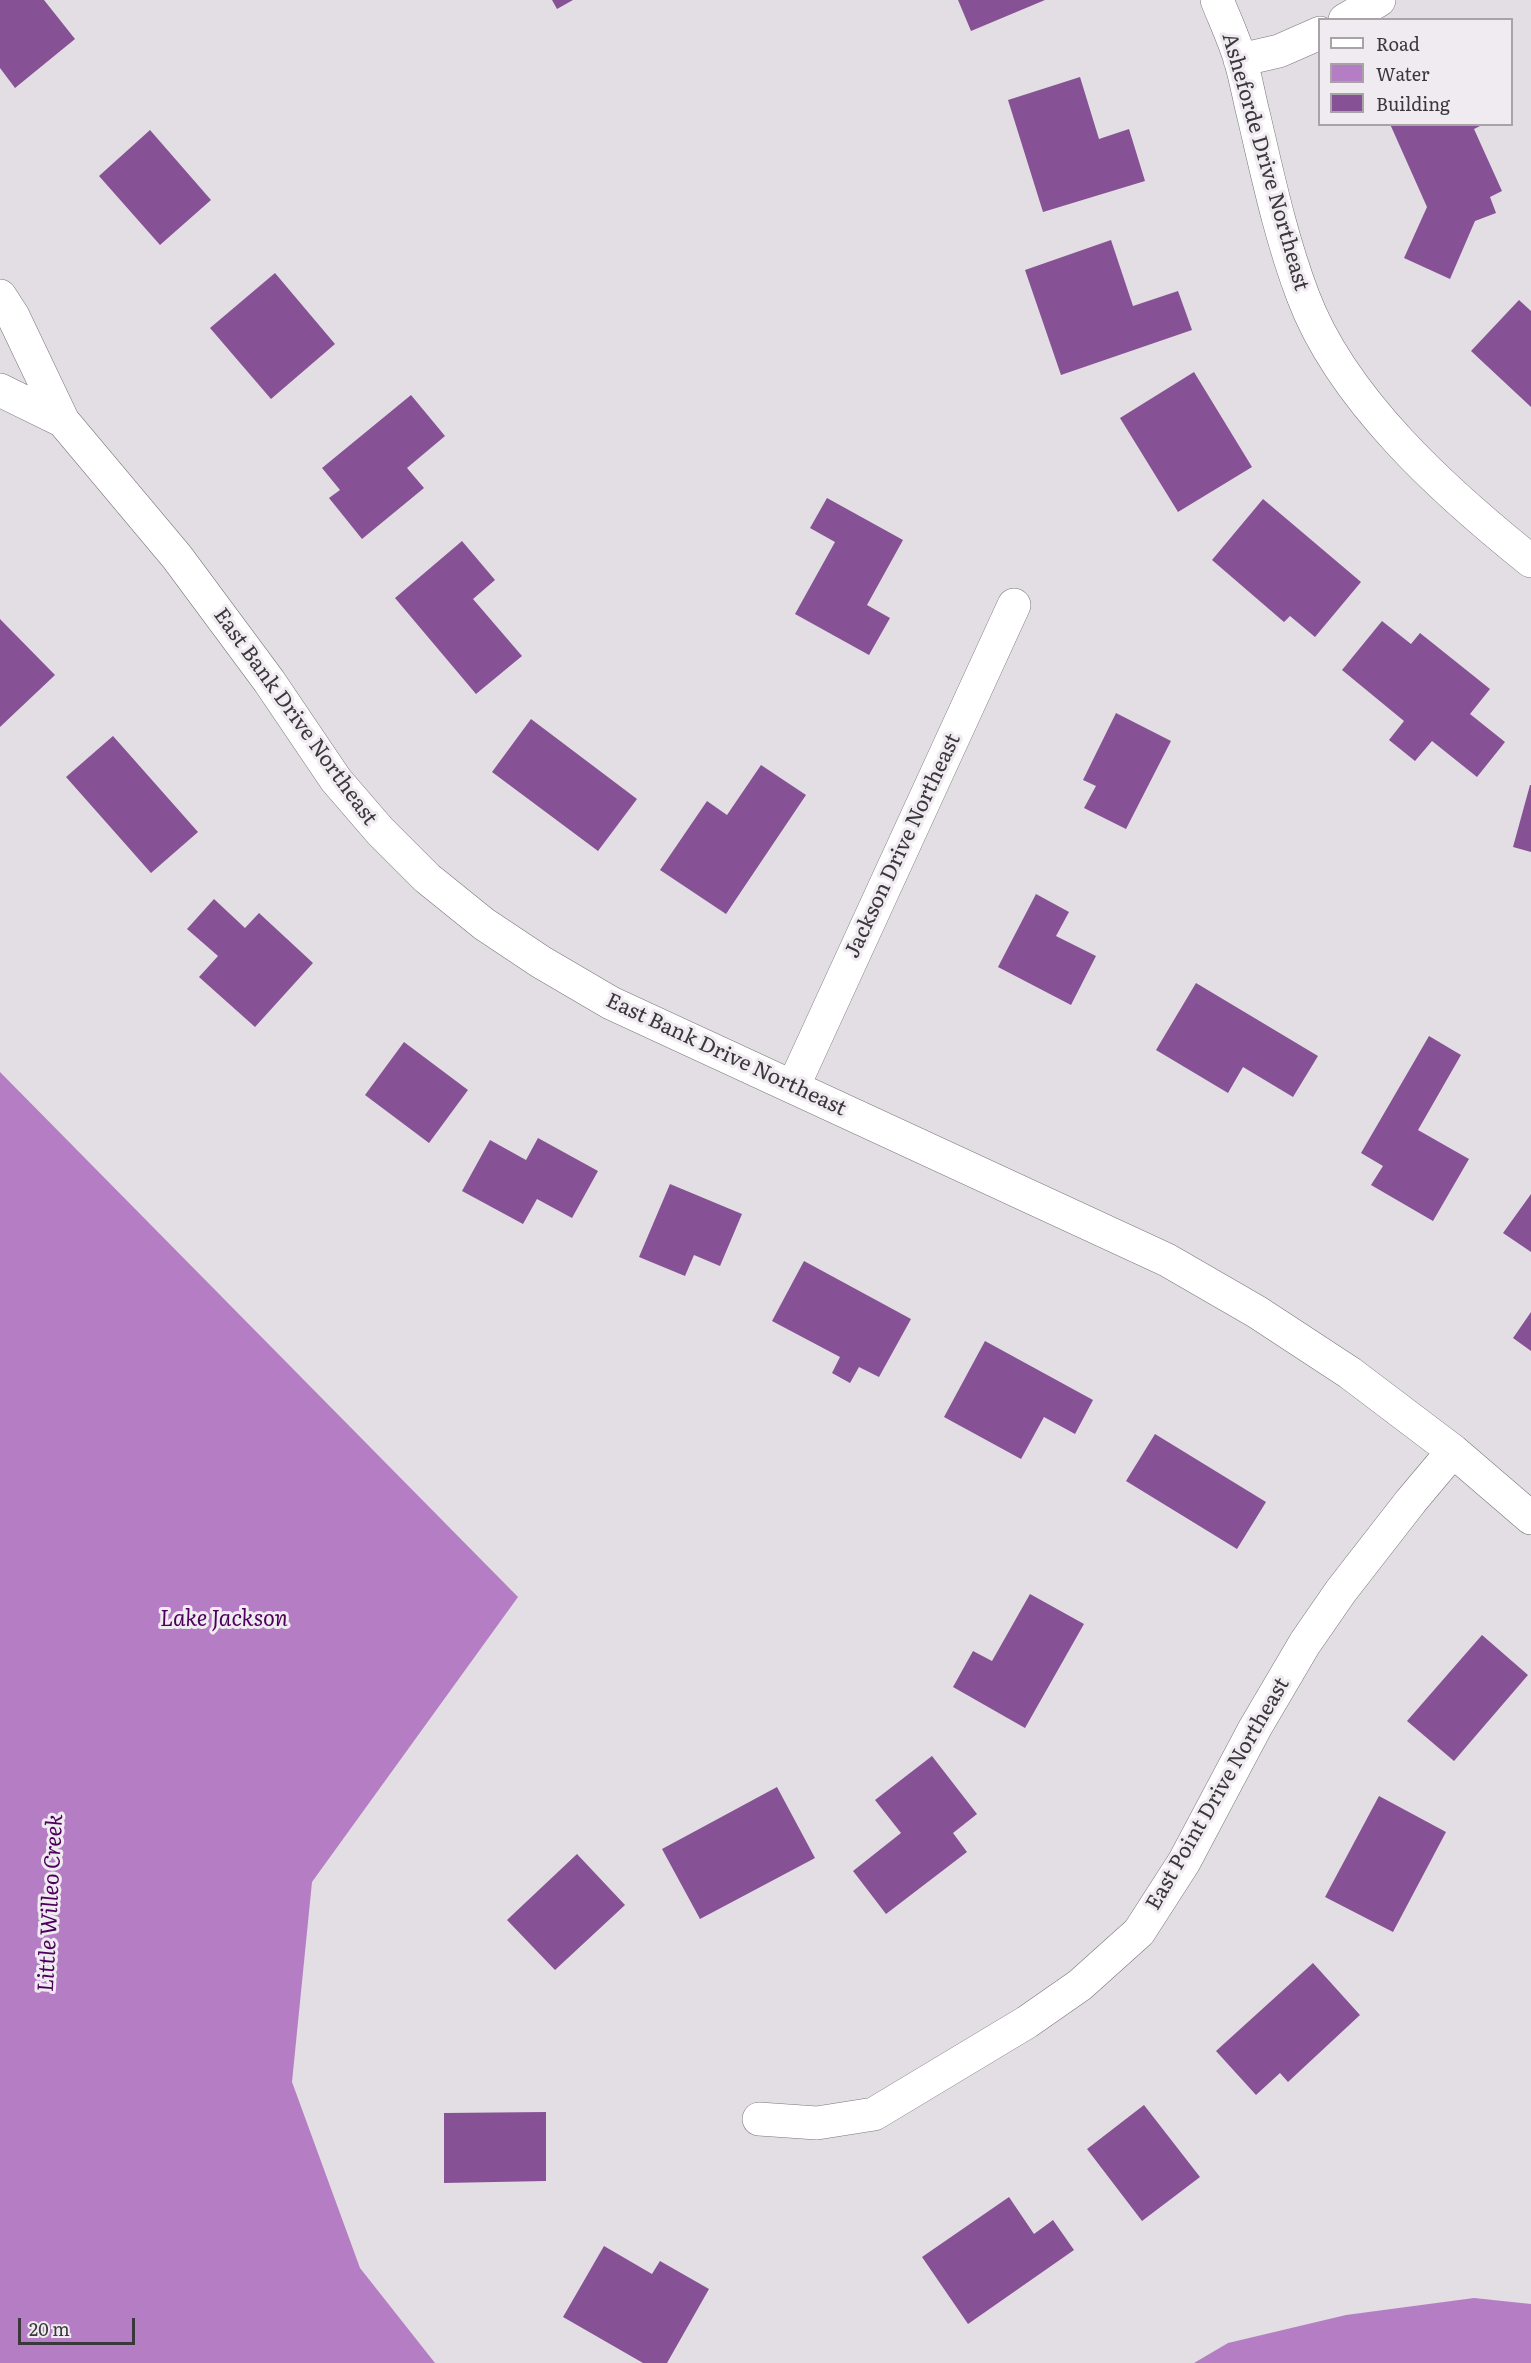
<!DOCTYPE html>
<style>
body{margin:0}
#map{position:relative;width:1531px;height:2363px;overflow:hidden;background:#e2dee3;font-family:Literata,serif}
canvas{display:block}
.legend{position:absolute;left:1318px;top:18px;width:195px;height:108px;box-sizing:border-box;background:#efebf0;border:2px solid #a7a3a7;margin:0;padding:8px 10px;list-style:none;font-size:18px;color:#3a383a}
.legend li{display:flex;align-items:center;gap:12px;height:30px}
.legend b{width:30px;border:2px solid #a7a3a7}
.scale{position:absolute;left:18px;top:2318px;width:117px;height:27px;box-sizing:border-box;border:3px solid #3a383a;border-top:0;padding-left:8px;font-size:18px;line-height:21px;white-space:nowrap;color:#3a383a;-webkit-text-stroke:4px #efebf0;paint-order:stroke}
</style>
<div id="map">
<canvas width="1531" height="2363"></canvas>
<ul class="legend">
<li><b style="height:8px;background:#fff"></b>Road</li>
<li><b style="height:16px;background:#b57ec4"></b>Water</li>
<li><b style="height:16px;background:#875295"></b>Building</li>
</ul>
<div class="scale">20 m</div>
</div>
<script>
const context = document.querySelector('canvas').getContext('2d');
context.lineJoin = 'round';
function fill(path, color) { context.fillStyle = color; context.fill(path, 'evenodd'); }
function trace(path, color, width, dash) { context.strokeStyle = color; context.lineWidth = width; context.lineCap = dash ? 'butt' : 'round'; context.setLineDash(dash || []); context.stroke(path); }
function write(font, color, halo, rows, align = 'center') {
  context.font = font + ' Literata,serif'; context.lineWidth = 6; context.setLineDash([]); context.textBaseline = 'middle'; context.strokeStyle = halo; context.fillStyle = color; for (const [text, x, y, turn = 0] of rows) {
    context.save(); context.translate(x, y); context.rotate((+turn || 0) * Math.PI / 180); context.textAlign = isNaN(turn) ? turn : align; if (halo) context.strokeText(text, 0, 0); context.fillText(text, 0, 0); context.restore();
  }
}
fill(new Path2D(`
 M0,1072L518,1597L312,1882L292,2082L360,2268L435,2363H0Z
 M1474,2298L1531,2304V2363H1194L1228,2343L1346,2315Z`), '#b57ec4');
fill(new Path2D(`
 M0,0H44L75,39L15,88L0,68Z
 M552,0H573L557,9Z
 M958,0H1045L971,31Z
 M1080,77L1099,139L1129,129L1145,181L1043,212L1008,100Z
 M1390,124H1484L1474,129L1502,191L1490,197L1496,213L1475,221L1450,279L1404,258L1427,207Z
 M150,130L211,200L160,245L99,176Z
 M1111,240L1133,306L1178,291L1192,330L1061,375L1025,270Z
 M275,273L335,344L271,399L210,328Z
 M1519,300L1531,311V407L1471,351Z
 M1194,372L1252,467L1178,512L1120,418Z
 M411,395L445,436L407,468L424,488L362,539L329,498L340,490L322,468Z
 M827,498L903,540L867,605L890,618L869,655L795,614L835,542L810,528Z
 M1263,499L1361,582L1315,637L1290,616L1284,622L1212,560Z
 M462,541L495,580L473,599L522,656L476,694L395,598Z
 M0,619L55,675L0,727Z
 M1382,621L1411,644L1420,633L1490,689L1470,714L1505,742L1477,777L1432,741L1415,761L1389,740L1404,721L1342,670Z
 M1116,713L1171,741L1126,829L1084,808L1096,786L1083,780Z
 M531,719L637,799L598,851L492,772Z
 M113,736L198,832L151,873L66,777Z
 M761,765L806,795L726,914L660,870L707,801L727,815Z
 M1530,785H1531V852L1513,847Z
 M1036,894L1069,912L1056,936L1096,956L1071,1005L998,967Z
 M214,899L245,928L259,913L313,963L255,1027L199,977L218,956L187,929Z
 M1196,983L1318,1056L1293,1097L1243,1067L1228,1093L1156,1050Z
 M1429,1036L1461,1055L1418,1130L1469,1159L1433,1221L1371,1185L1383,1166L1361,1153Z
 M404,1042L468,1090L429,1143L365,1095Z
 M538,1138L598,1171L572,1218L537,1199L523,1224L462,1191L490,1140L526,1160Z
 M670,1184L742,1214L720,1266L694,1255L685,1276L639,1257Z
 M1531,1194V1252L1503,1233Z
 M804,1261L911,1319L879,1377L859,1367L850,1383L832,1373L840,1357L772,1321Z
 M1531,1312V1351L1513,1338Z
 M985,1341L1093,1400L1075,1434L1044,1417L1021,1459L944,1417Z
 M1155,1434L1266,1502L1237,1549L1126,1481Z
 M1030,1594L1084,1624L1025,1728L953,1687L973,1651L992,1661Z
 M1482,1635L1528,1675L1454,1761L1407,1721Z
 M932,1756L977,1814L953,1833L967,1852L886,1914L853,1871L901,1833L875,1800Z
 M777,1787L815,1858L700,1919L662,1849Z
 M1379,1796L1446,1832L1393,1932L1325,1897Z
 M577,1854L625,1905L555,1970L507,1920Z
 M1313,1963L1360,2015L1288,2082L1280,2073L1256,2095L1216,2051Z
 M1144,2105L1200,2177L1142,2221L1087,2149Z
 M546,2112V2181L444,2183V2113Z
 M1009,2197L1034,2234L1053,2220L1074,2250L968,2324L922,2257Z
 M604,2246L652,2274L660,2261L709,2289L667,2363H643L563,2317Z`), '#875295');
const minor = new Path2D(`
 M1217,0C1225,20 1234,39 1240,59C1246,78 1249,98 1254,117C1268,177 1281,238 1303,296C1342,400 1446,493 1531,561
 M1345,20L1379,0
 M1240,60L1279,51L1320,33
 M0,296L13,316L63,421L177,557L269,681L336,780L380,831L427,878L484,924L541,962L611,1003L1167,1260L1257,1312L1350,1373L1453,1451L1531,1518
 M0,390L63,421
 M793,1087L1014,605
 M759,2119L817,2123L874,2114L1027,2022L1080,1985L1139,1932L1184,1862L1255,1728L1305,1643L1341,1591L1411,1501L1453,1451`);
trace(minor, '#79767a', 34);
trace(minor, '#fff', 33);
write('21px', '#3a383a', '#efebf0', [
 ["Asheforde Drive Northeast",1265,162,74],
 ["East Bank Drive Northeast",295,717,54],
 ["Jackson Drive Northeast",903,846,-65],
 ["East Bank Drive Northeast",726,1055,25],
 ["East Point Drive Northeast",1218,1794,-60]
]);
write('italic 22px', '#4c005c', '#efebf0', [
 ["Lake Jackson",224,1620],
 ["Little Willeo Creek",51,1903,-87]
]);
</script>
